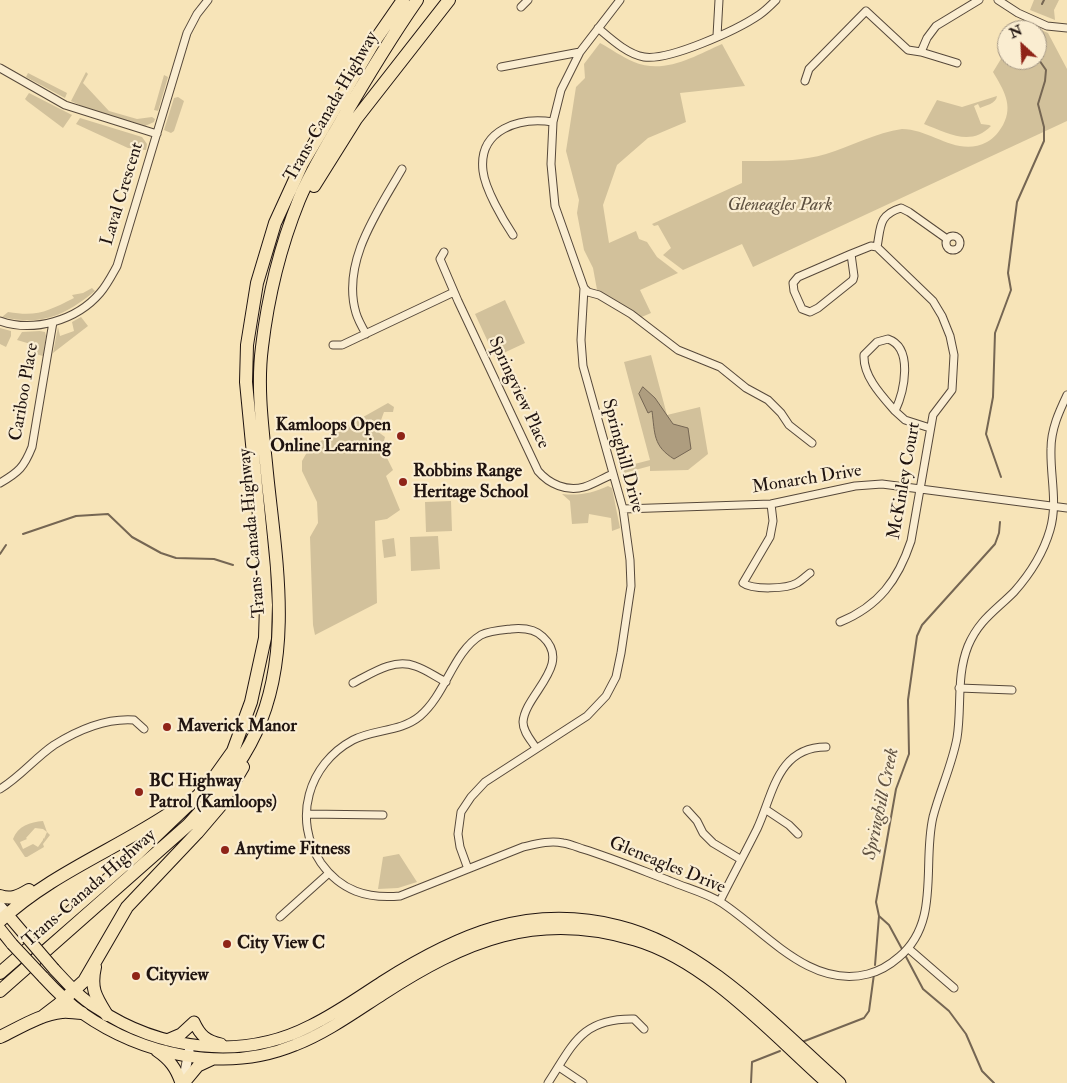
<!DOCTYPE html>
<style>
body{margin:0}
#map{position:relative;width:1067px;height:1083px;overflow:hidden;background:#f7e4b8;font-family:"IM FELL Double Pica",serif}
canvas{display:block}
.north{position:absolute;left:997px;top:20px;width:50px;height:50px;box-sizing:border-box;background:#faedd1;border:1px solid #a39684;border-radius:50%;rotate:335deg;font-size:14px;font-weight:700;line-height:20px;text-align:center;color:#201410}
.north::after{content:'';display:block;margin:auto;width:18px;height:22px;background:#8f2418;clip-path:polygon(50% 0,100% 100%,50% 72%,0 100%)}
</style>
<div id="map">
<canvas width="1067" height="1083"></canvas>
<div class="north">N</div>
</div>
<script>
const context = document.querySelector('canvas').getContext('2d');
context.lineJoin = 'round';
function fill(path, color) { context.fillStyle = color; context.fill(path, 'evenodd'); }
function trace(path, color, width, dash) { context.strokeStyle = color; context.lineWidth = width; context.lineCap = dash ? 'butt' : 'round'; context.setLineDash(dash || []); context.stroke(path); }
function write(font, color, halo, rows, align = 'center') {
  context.font = font + ' "IM FELL Double Pica",serif'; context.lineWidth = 4.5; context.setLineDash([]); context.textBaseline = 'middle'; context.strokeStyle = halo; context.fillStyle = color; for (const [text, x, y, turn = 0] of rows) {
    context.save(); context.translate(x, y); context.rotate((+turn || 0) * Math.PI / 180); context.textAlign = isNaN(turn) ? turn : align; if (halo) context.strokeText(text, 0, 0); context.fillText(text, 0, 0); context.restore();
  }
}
fill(new Path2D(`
 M1034,0H1059L1054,10L1055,20L1030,10Z
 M1021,21L1048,33L1067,69V121L753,267L742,244L683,270L663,255L671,248L658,225L654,226L652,224L742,183V161C771,161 798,162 826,154C850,147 877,132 902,129C932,129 957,158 987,142C994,138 999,132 1003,125C1014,105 1003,89 993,72L1007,49V60H1037V30H1017Z
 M600,43C611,49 622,57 634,62C664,75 695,56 722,44L745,86L680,93L686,122L648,138L617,165L603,205L609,243L636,231L639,239L647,242L657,257L678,273L640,290L651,313L637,319L598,295L593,268L584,250L577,213L579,200L566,151L576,87L585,78L584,64Z
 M86,72L88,74L83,83L109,111L137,119L152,117L155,119L154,122L145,126L88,109L71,101Z
 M28,73L67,93L65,98L26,77Z
 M164,75L168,77L158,111L154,110Z
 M29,93L72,115L63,128L27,101L25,99Z
 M997,96C996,104 986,105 980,108L978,104L974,106L981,124L989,125L991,126C971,147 947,133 924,124L937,100L962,107Z
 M178,97L184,101L174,131L171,133L164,130L174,98Z
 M80,118L142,137L147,144L146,150L128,148L76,124Z
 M92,288L95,291C64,316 42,326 2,317L8,312C38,317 48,311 74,298L72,295L83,293Z
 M505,300L525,343L495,357L475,314Z
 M81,317L88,326L53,353L58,327L60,336L74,331L72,322Z
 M0,328L11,331V336L6,347L0,344Z
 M40,331L45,332L46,336L43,356L32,353L34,345L17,340L22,332Z
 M651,355L667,415L700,407L708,454L688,470L650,471V466L624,473L623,467L650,460L624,362Z
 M388,403L394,407L393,412H384L377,431L385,437L382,448L393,470L386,476L400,510L387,519L375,521L377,603L315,635L313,625L310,537L318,523L317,502L302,471V461L310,447Z
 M608,486L612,488L620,528L612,531L611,518L589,514L588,523L572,524L570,501L562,494C580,496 592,493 608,486Z
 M451,501L452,531L426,532L425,502Z
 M438,536L440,569L411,571L410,537Z
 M394,538L396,556L384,558L382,540Z
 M43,821L47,832L50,835L43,844L44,847L27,857H25L13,839C18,826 30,822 43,821ZM35,828L43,829L47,832L44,839L43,838V840L38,847L33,844L23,849L20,842L27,839L26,838Z
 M399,854L417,882L398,888L378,889L383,857Z`), '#d2c19b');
const water = new Path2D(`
 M643,387L655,398L673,424L688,428L691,449L674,459C653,446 655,434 652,411L648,413L639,394Z`);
fill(water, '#ae9d7f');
trace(water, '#756653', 1);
trace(new Path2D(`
 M1042,4L1044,0
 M1001,477L986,434L993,397L995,333L1011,290L1008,273L1017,202L1044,141V127L1038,104L1045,81L1046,70L1037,57
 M23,534L76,516L108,514L132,537L161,553L176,558L214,559L233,565
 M0,554L6,545
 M902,949L889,925L879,916L876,902L896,789L909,754L908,700L917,636L922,625L995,544L999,533L1000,522
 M904,953L923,989L949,1011L966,1034L982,1071L994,1083
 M875,965L879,916
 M802,1042L864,1018L869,1011L874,974
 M751,1083L752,1062L780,1051`), '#756653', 2);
const minor = new Path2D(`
 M998,0L1018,13L1047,26L1067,28
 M521,7L528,0
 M598,28C611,39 627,54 644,57C669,61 737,30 759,15C765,11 771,5 776,0
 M717,36L719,0
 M921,52L927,38L936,26L979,0
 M501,67L580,52
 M0,68L65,105L157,134
 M805,81L809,69L866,11L908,50L921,52L957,63
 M513,235C503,220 485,189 483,171C478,129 520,117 553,122
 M946 243a7 7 0 1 1 14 0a7 7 0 1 1-14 0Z
 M877,247C881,227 878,215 901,208L909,212L947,239
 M444,252L440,259L458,301L538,471C549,484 567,492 584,487C594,484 603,478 613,474
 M851,254L854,276L853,280L818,308L810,312L802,309L794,291L793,283L798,277Z
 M584,288L588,292L599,295L631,314L678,350L720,367L746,388L768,400L781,413L789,425L812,443
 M0,321C34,333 77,320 100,293C107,285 112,275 117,266L187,33L197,14L208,0
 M366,334C362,327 358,320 356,313C341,262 378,211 402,169
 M333,345H342L454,292
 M895,411C881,395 863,376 864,355L877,342L888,339C914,348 904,392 895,411L905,420L930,428
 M0,483C19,472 24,467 32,447L53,322
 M771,504L773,521L770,537L743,583C752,590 787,589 797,583C801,581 806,576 810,573
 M623,509L771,504L855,486L882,484L1067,508
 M840,622C879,606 898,580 911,541L933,415L952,390L954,355L950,336L942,316L933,301L877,247L871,246L851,254
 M353,683C371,674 393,658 415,666C425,669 436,677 446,682
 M959,688L1012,690
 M536,748C531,740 523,732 523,722C525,694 573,665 543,637C535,629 521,628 511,629C502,630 489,631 481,635C453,652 446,694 420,716C401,732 374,729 353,740C308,764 292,820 321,863C341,891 367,899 400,896L523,847C536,844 550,840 563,843C570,844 577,847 583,849C612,858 641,870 670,881C686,888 707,893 722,903C766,932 810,989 868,974C880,971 891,964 899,957C941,922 922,864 933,817C940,790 952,765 957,738C962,708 956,676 968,646C979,620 995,611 1014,592C1030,574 1043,554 1050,530C1058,503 1050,476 1051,449C1051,429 1059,412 1067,395
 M0,789C20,777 35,758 54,745C78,730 106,718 134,720L144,729
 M765,809L789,825L798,834
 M687,810L697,821L703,833L713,843L740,859
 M307,814L383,815
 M468,869L460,847L458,834L461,812L471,797L485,782L587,716L606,696L616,677L621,653L631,586L630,560L623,509L583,366L581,340L584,288L555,206L551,164L553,122L561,90L580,52L620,0
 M720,901C732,877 745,853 757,829C773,795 777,747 826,747
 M280,917L329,873
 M909,949L954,988
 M559,1067L583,1083
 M548,1083C573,1045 581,1018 634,1019L644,1029`);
const tertiary = new Path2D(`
 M183,1083L189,1051`);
const secondary = new Path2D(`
 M0,906L7,914`);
const primary = new Path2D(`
 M7,914L24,934
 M0,929L12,944
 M54,969C67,983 80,998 97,1008C159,1050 242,1061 310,1026C335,1014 359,997 382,982C458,934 528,903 619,926C704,947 776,1026 840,1083
 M43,977C55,990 68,1003 82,1013C142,1055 225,1074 295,1045C326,1033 355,1012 383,994C465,941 537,910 635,940C707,961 772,1034 827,1083
 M167,1040L181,1034L194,1022C200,1035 206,1041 221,1044
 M157,1051C170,1060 176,1068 181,1083
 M184,1083L198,1066L213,1059`);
const motorway = new Path2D(`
 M314,186L356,119L449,0
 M0,896C11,900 19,896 29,890
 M0,921C50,874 117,849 173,811
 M95,967C90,989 96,997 107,1015
 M0,973L138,853L208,786L233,751L251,702L265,638L266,605L264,568L246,382L247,345L257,283L275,223L302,164L374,42L403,0
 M0,991L188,825C214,797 240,767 256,732C295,648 274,550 266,463C262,425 257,385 262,347C268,296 280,247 299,200C310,173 325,149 339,125C364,82 389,40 417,0
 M42,1017L59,1004L84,981L127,907L197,833L220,806L243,767
 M0,1037C19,1028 41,1014 62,1012C68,1011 75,1013 82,1013`);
trace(minor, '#56483a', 9);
trace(tertiary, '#56483a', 11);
trace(secondary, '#201410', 12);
trace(primary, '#201410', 13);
trace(motorway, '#201410', 14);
trace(minor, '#faedd1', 7);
trace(tertiary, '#faedd1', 9);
trace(secondary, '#faedd1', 10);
trace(primary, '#f7e4b8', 11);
trace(motorway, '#f7e4b8', 12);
const primaryBridge = new Path2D(`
 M24,934L54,969
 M12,944L43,977`);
trace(primaryBridge, '#201410', 13, []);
trace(primaryBridge, '#f7e4b8', 11);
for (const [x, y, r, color] of [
 [401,436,5,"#8f2418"],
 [403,482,5,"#8f2418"],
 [167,727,5,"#8f2418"],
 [139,792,5,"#8f2418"],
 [225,850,5,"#8f2418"],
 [227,944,5,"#8f2418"],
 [136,976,5,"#8f2418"]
]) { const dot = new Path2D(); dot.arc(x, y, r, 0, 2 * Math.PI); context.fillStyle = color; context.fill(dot); trace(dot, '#faedd1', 2); }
write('18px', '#201410', '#faedd1', [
 ["Trans-Canada Highway",332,107,-60],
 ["Laval Crescent",123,194,-73],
 ["Cariboo Place",25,392,-80],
 ["Springview Place",518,393,65],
 ["Springhill Drive",622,456,75],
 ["Monarch Drive",807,480,-9],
 ["McKinley Court",905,481,-80],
 ["Trans-Canada Highway",253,533,-95],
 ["Gleneagles Drive",667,866,22],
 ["Trans-Canada Highway",90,889,-41]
]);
write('italic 18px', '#5e5141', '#faedd1', [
 ["Gleneagles Park",780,206]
]);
write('bold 18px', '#201410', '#faedd1', [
 ["Kamloops Open",391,426,"right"],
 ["Online Learning",391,447,"right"],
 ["Robbins Range",413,472],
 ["Heritage School",413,493],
 ["Maverick Manor",177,727],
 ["BC Highway",149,782],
 ["Patrol (Kamloops)",149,803],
 ["Anytime Fitness",235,850],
 ["City View C",237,944],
 ["Cityview",146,976]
], 'left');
write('italic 19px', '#605242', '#faedd1', [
 ["Springhill Creek",882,804,-78]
]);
</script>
